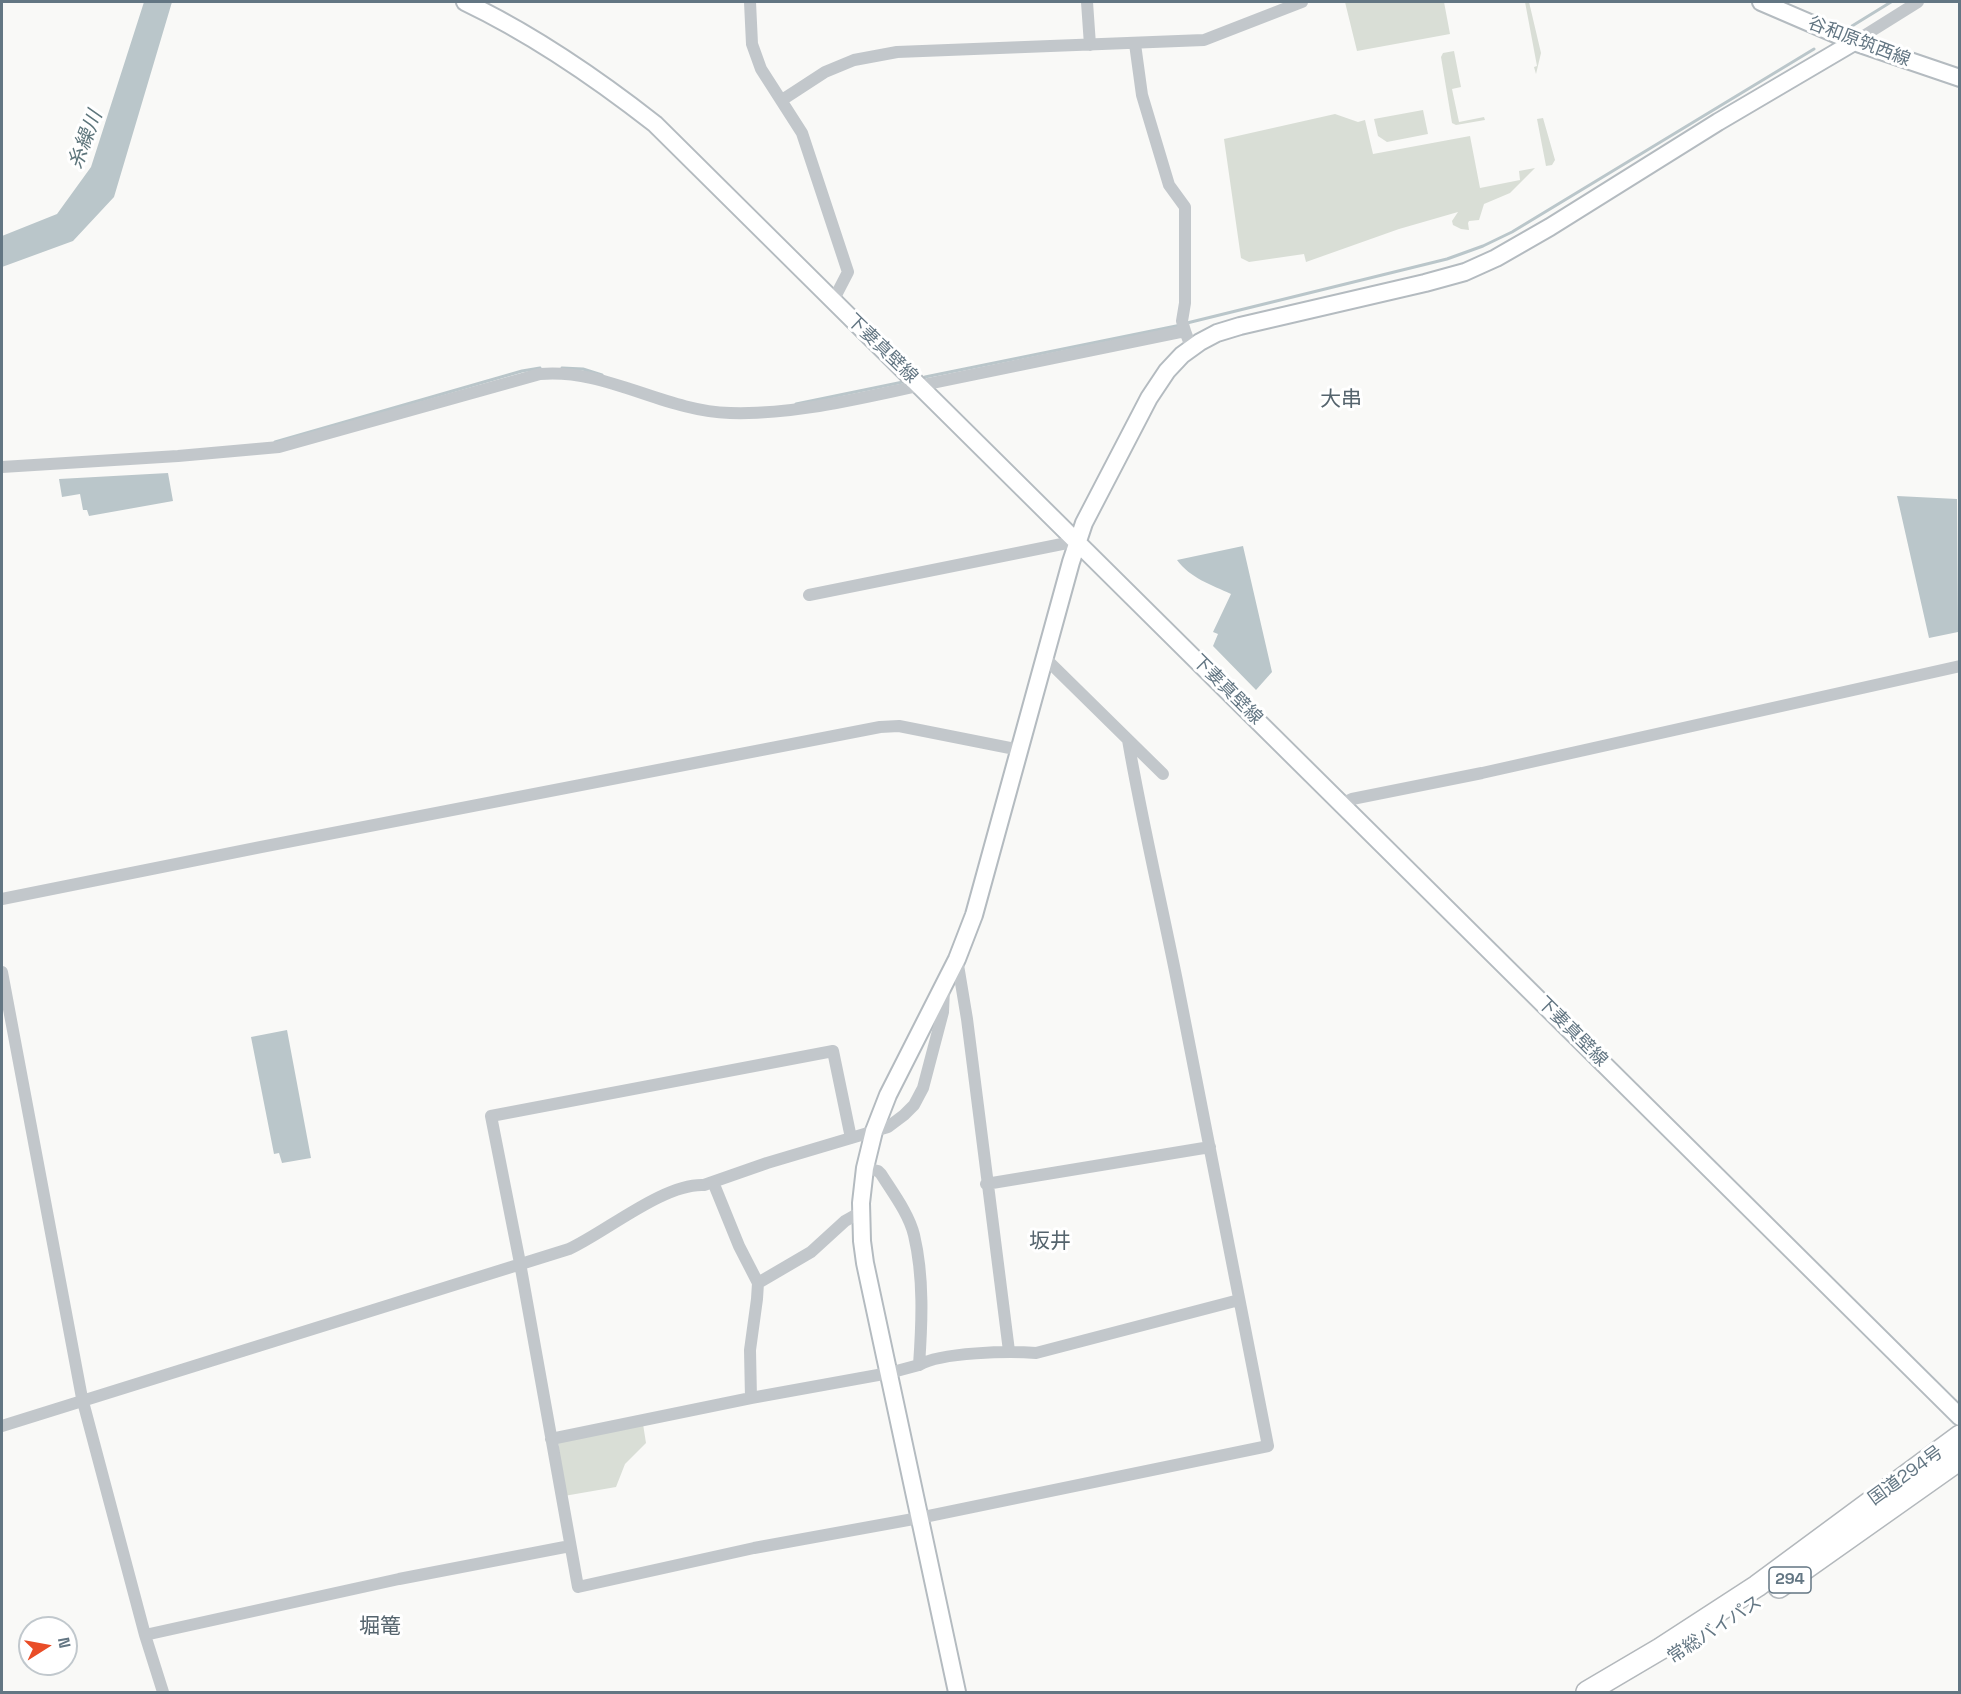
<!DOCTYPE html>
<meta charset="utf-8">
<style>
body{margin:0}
#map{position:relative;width:1961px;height:1694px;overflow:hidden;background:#f9f9f7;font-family:"Space Grotesk",sans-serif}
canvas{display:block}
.frame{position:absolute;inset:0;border:3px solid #637683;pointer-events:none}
.north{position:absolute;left:18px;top:1616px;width:60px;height:60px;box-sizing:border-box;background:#fff;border:2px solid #c1c8cd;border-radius:50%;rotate:79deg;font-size:16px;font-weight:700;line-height:24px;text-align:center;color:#637683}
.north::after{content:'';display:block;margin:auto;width:21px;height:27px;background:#e94d27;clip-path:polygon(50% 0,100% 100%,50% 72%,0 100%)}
</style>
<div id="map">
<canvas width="1961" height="1694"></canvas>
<div class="frame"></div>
<div class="north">N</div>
</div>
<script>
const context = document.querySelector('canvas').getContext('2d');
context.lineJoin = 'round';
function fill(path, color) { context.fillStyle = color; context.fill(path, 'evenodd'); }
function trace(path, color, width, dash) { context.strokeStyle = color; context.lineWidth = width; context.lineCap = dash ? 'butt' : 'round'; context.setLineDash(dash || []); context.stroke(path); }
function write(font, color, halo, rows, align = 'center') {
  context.font = font + ' "Space Grotesk","Noto Sans JP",sans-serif'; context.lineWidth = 6; context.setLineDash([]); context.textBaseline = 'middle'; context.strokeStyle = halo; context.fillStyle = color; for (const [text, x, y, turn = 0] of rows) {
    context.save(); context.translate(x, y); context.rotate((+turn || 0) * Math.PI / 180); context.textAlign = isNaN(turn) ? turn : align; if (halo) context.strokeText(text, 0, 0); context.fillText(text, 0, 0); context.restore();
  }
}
fill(new Path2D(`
 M1345,2H1444L1450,34L1357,51Z
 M1525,2H1529L1541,53L1536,74L1534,67L1537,66Z
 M1454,51L1461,87L1452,89L1459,122L1484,117L1485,120L1456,125L1452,123L1441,57L1443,53Z
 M1423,110L1428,134L1387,142L1378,136L1374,119Z
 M1335,114L1358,122L1365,120L1373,154L1470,136L1480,188L1520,180L1519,171L1535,168L1510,193L1484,204L1479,220L1469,221L1468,223L1469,230L1461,229L1453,225L1452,221L1458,212L1399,229L1306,262L1304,254L1249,262L1241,258L1224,139Z
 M1543,118L1555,160L1552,165L1546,166L1537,119Z
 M643,1424L646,1443L625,1464L616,1487L564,1496L558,1441Z`), '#d9ded6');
fill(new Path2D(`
 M144,2H172L114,197L73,241L2,267V236L57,214L91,167Z
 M168,473L173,501L89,516L87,510H83L80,494L62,497L59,479Z
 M1897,496L1957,499L1958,632L1929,638Z
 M1243,546L1272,672L1256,690L1213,646L1218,634L1213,632L1231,594C1212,585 1190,578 1177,560Z
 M287,1030L311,1158L282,1163L279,1153L274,1154L251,1037Z`), '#bac6ca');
trace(new Path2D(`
 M1852,26L1891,2
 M1187,323L1447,259L1483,246L1512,232L1814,49
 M562,368L583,369L602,375
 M925,377L1181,325
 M796,404L903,382
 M275,442L522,371L540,368`), '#bac6ca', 3);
const secondary = new Path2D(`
 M465,2C534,35 595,77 655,124L1960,1417
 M1761,2L1854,42L1960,78
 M957,1692L865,1263L862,1241L861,1203L865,1168L874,1131L888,1095L957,959L974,915L1071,562L1084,523L1149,398L1167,371L1182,355L1200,342L1217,333L1240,326L1425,283L1465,272L1496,258L1550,227L1718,122L1854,42`);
const highway = new Path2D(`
 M1779,1587L1960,1459
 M1587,1692L1660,1649L1757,1586L1960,1436`);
trace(secondary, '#b4bbc0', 20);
trace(highway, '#b3b8bc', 24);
trace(new Path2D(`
 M750,2L752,44L761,69L802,133L848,272L833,301
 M1087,2L1090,45
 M1854,42L1918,2
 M1135,44L1142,95L1169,185L1185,207V303L1182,321L1185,331
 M782,100L825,72L854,60L897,52L1204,40L1302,2
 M2,467L178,456L279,447L540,374C606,368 663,411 730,413C793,415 856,399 918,386C1007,368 1096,350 1185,331L1191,347
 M809,595L1077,541
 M1045,658L1163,774
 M1341,804L1352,799L1482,773L1960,666
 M2,899L261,847L880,727L899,726L1020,750
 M957,959L967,1019L1009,1351
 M2,972L82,1398L145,1635L163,1692
 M851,1138L833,1051L491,1116L520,1263L578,1587L754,1548L919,1518L1268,1446C1238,1291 1208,1136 1177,981C1161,901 1142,821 1128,740
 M713,1182L739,1246L758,1283L757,1299L750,1350L751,1398
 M986,1184L1210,1147
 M758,1283L811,1252L845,1221L861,1212
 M919,1365C941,1352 1010,1351 1036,1353L1239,1300
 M2,1426L569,1249C606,1232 664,1183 704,1185L767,1163L888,1127L904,1115L914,1105L923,1088L943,1012L944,989
 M551,1439L751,1398L889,1373L919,1365C922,1323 924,1277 914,1235C909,1214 893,1193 881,1174L878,1171L865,1168
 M145,1635L399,1579L570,1546`), '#c2c7cb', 12);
trace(secondary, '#fff', 16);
trace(highway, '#fff', 21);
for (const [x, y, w] of [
 [1790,1580,42]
]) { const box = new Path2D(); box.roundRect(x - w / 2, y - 13, w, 26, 4.5); context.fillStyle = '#fff'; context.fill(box); trace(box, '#637683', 1.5); }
write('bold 16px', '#637683', null, [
 ["294",1790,1580]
]);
write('18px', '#637683', '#fff', [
 ["谷和原筑西線",1859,42,21],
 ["下妻真壁線",882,349,44],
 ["下妻真壁線",1227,690,45],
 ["下妻真壁線",1572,1032,45],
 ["国道294号",1906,1476,-36],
 ["常総バイパス",1715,1630,-33]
]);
write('italic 20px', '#5e767c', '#fff', [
 ["糸繰川",86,140,-69]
]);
write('21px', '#55646d', '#fff', [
 ["大串",1341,400],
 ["坂井",1050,1242],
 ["堀篭",380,1627]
]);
</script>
